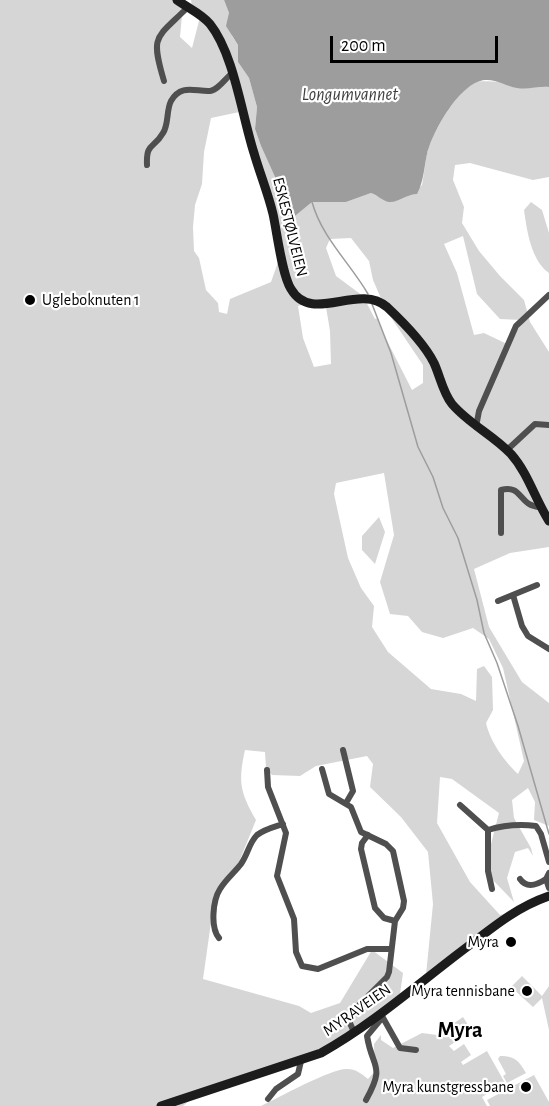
<!DOCTYPE html>
<meta charset="utf-8">
<style>
body{margin:0}
#map{position:relative;width:549px;height:1106px;overflow:hidden;background:#fff;font-family:"Alegreya Sans",sans-serif}
canvas{display:block}
.scale{position:absolute;left:330px;top:36px;width:168px;height:27px;box-sizing:border-box;border:3px solid #000;border-top:0;padding-left:8px;font-size:18px;line-height:21px;white-space:nowrap;color:#000;-webkit-text-stroke:4px #fff;paint-order:stroke}
</style>
<div id="map">
<canvas width="549" height="1106"></canvas>
<div class="scale">200 m</div>
</div>
<script>
const context = document.querySelector('canvas').getContext('2d');
context.lineJoin = 'round';
function fill(path, color) { context.fillStyle = color; context.fill(path, 'evenodd'); }
function trace(path, color, width, dash) { context.strokeStyle = color; context.lineWidth = width; context.lineCap = dash ? 'butt' : 'round'; context.setLineDash(dash || []); context.stroke(path); }
function write(font, color, halo, rows, align = 'center') {
  context.font = font + ' "Alegreya Sans",sans-serif'; context.lineWidth = 4.5; context.setLineDash([]); context.textBaseline = 'middle'; context.strokeStyle = halo; context.fillStyle = color; for (const [text, x, y, turn = 0] of rows) {
    context.save(); context.translate(x, y); context.rotate((+turn || 0) * Math.PI / 180); context.textAlign = isNaN(turn) ? turn : align; if (halo) context.strokeText(text, 0, 0); context.fillText(text, 0, 0); context.restore();
  }
}
fill(new Path2D(`
 M0,0H179L183,4L180,37L192,48L200,17L193,13L191,0H224L229,13L232,36L238,45V62L249,78L257,107L255,129L261,146L275,177L285,223L312,202H346L371,193C376,195 380,198 385,200C397,206 413,192 422,185C424,174 425,163 427,153C433,132 456,91 476,82C482,79 538,85 549,87V177L533,180L470,163L455,165L453,180L464,207L462,223L479,251L500,276L524,300L530,322L549,352V547L510,553L474,569L489,627L522,682L549,703V826L534,820L535,802L528,788L512,800L514,818L531,848L533,856L528,848L515,852L507,878L514,902L491,878L490,848L499,813L452,779L440,777L437,823L470,882L500,915L506,914L426,975L433,904L428,852L401,817L370,787L373,764L367,756L316,766L300,776L272,775L266,768L265,752L245,750C238,782 240,792 256,820L239,862L215,894L203,979L299,1006L311,1013L340,1003L372,950L403,973L400,994L379,1017L347,1039L196,1095L183,1106H0ZM244,111L250,121L252,137L282,251L271,282L230,299L227,314L219,312L218,303L206,290L199,258L194,251L193,227L195,205L202,184L204,152L211,118ZM463,236L477,294L500,319L522,320L521,325L507,344L484,333L474,335L457,273L444,244ZM351,238L369,261L373,280L386,310L423,365V383L412,390L382,331L378,318L375,319L363,296L336,276L326,248L330,239ZM308,303L326,307L330,331L331,364L314,367L303,338L298,306ZM384,473L394,535L380,582L390,614L408,616L422,632L443,638L473,628L489,639L503,668L524,761L518,774C504,761 490,741 486,723L493,710L492,677L484,666L477,669L476,701L461,694L431,689L388,652L372,627L374,606L361,588L348,558L334,494L336,483Z
 M531,202L542,210L549,233V273C531,260 527,231 524,210Z
 M379,517L385,532L375,564L362,550V536Z
 M522,976L542,996L549,986V1030L542,998L533,1007L511,987Z
 M463,1017L472,1031L449,1046L454,1051L464,1044L471,1055L461,1062L463,1065L487,1051L505,1083L482,1097L487,1106H261C278,1098 332,1068 347,1069C356,1069 362,1074 368,1079L375,1071L374,1044L381,1035V1040L393,1048L422,1033L437,1035Z
 M500,1056C515,1056 519,1061 526,1073L507,1083L503,1076L506,1074L498,1059Z
 M534,1075L549,1102V1106H490L487,1100Z`), '#d6d6d6');
fill(new Path2D(`
 M224,0H549V87C538,86 528,90 517,88C506,86 496,79 485,80C460,82 433,131 427,154C424,167 424,181 417,194C407,194 398,203 389,202C383,201 377,195 371,193L346,202H312L285,224L275,177L261,146L255,129L257,107L249,78L238,62V45L226,26L229,13Z`), '#9d9d9d');
trace(new Path2D(`
 M312,202C322,238 350,263 368,294
 M372,304L391,353L418,447L433,477L443,508L458,538L477,600L484,633L497,663L518,726L549,834`), '#9d9d9d', 1.5);
trace(new Path2D(`
 M164,81C150,34 156,39 188,7
 M147,165C146,142 154,149 163,133C169,124 166,111 171,101C181,83 196,92 210,91C218,90 226,78 232,73
 M476,427L479,411L516,326L549,295
 M507,450L535,424L549,425
 M501,533V490C523,484 518,506 540,507
 M513,595L522,626L528,636L549,649
 M498,601L537,585
 M343,750L353,791L346,803
 M322,769L329,794L351,807L361,832L386,844L393,851L404,901L403,908L395,921L384,918L375,908L361,849L362,843L368,835
 M267,770L268,787L286,833L277,876L294,919L296,952L302,966L318,969L367,949H391
 M460,805L488,830
 M549,873L546,879L549,888
 M520,879C527,889 537,885 546,879
 M492,889L488,871V830C504,825 519,824 536,826L541,834L549,862
 M219,938C210,927 213,900 220,889C226,879 235,872 241,864C248,854 249,843 257,835C265,829 274,827 283,824
 M382,1016L400,1048L416,1050
 M354,1032L349,1021L351,1013L387,977L389,972L395,921
 M268,1099L276,1089L298,1074L301,1061
 M366,1100C386,1064 372,1069 367,1036L382,1018`), '#4f4f4f', 6);
trace(new Path2D(`
 M177,0C188,8 202,14 210,24C234,54 242,116 254,153C260,174 268,193 273,214C277,232 282,275 291,289C312,325 358,282 387,307C403,322 424,343 434,363C440,376 443,393 452,404C469,424 493,435 511,454C528,473 535,499 549,521
 M161,1106L321,1053C373,1024 419,983 467,947C493,927 517,907 549,896`), '#1c1c1c', 9);
for (const [x, y, r, color] of [
 [30,300,6,"#000"],
 [511,942,6,"#000"],
 [527,991,6,"#000"],
 [526,1087,6,"#000"]
]) { const dot = new Path2D(); dot.arc(x, y, r, 0, 2 * Math.PI); context.fillStyle = color; context.fill(dot); trace(dot, '#fff', 2); }
write('16px', '#000', '#fff', [
 ["ESKESTØLVEIEN",290,227,76],
 ["MYRAVEIEN",357,1010,-35]
]);
write('16px', '#000', '#fff', [
 ["Ugleboknuten 1",42,300,"left"],
 ["Myra",499,942],
 ["Myra tennisbane",515,991],
 ["Myra kunstgressbane",514,1087]
], 'right');
write('italic 18px', '#3e3e3e', '#fff', [
 ["Longumvannet",350,95]
]);
write('bold 22px', '#000', '#fff', [
 ["Myra",460,1030]
]);
</script>
